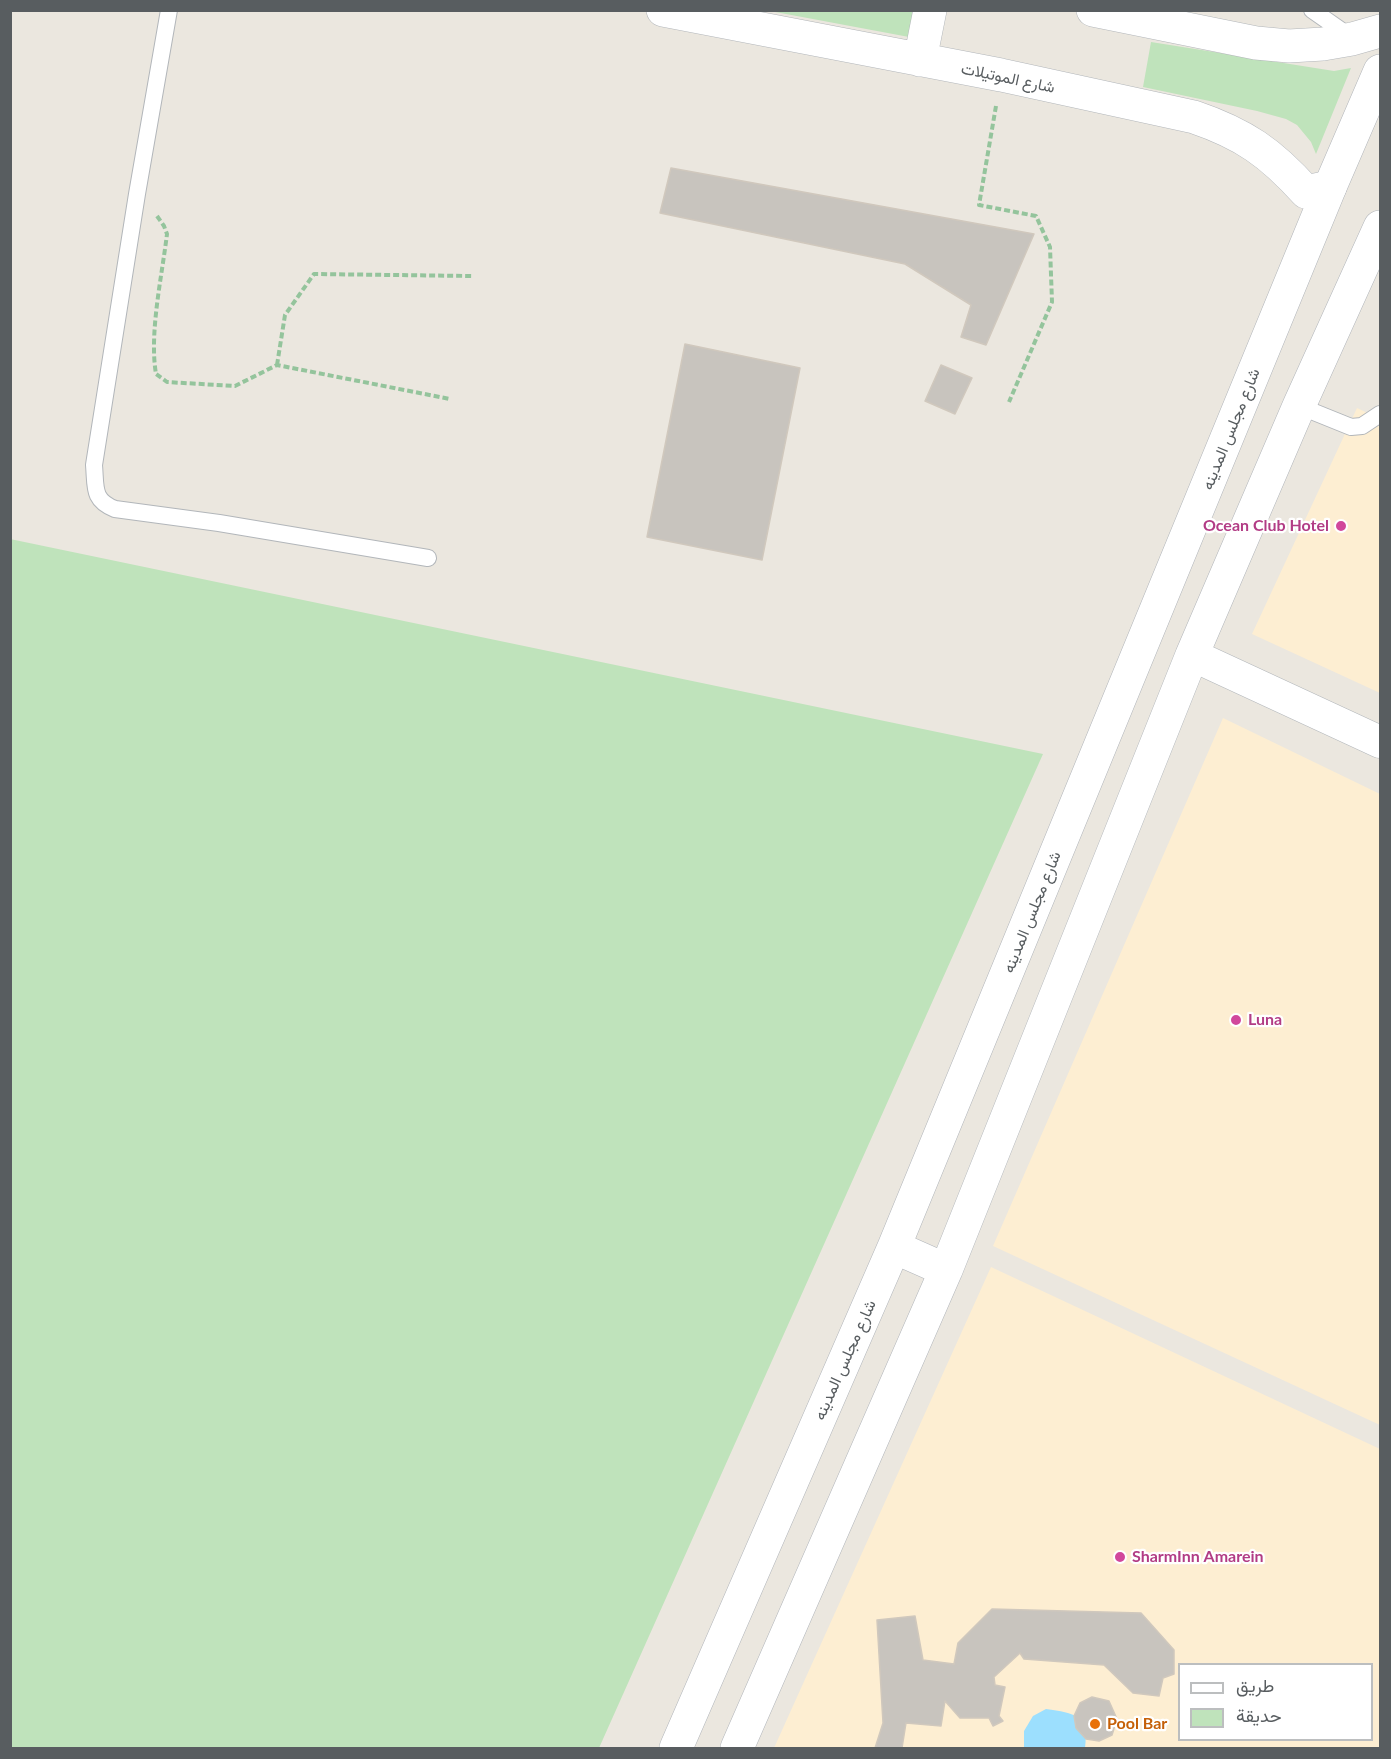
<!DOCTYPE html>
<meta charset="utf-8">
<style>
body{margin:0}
#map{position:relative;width:1391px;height:1759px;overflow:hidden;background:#ebe7df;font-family:Lato,Vazirmatn,sans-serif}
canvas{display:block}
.frame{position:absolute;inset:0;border:12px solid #585d60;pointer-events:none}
.legend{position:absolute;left:1178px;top:1663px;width:195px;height:78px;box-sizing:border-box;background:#fff;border:2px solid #bcbebf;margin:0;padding:8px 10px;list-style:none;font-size:18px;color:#585d60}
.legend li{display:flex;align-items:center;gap:12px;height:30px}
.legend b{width:30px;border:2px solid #bcbebf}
</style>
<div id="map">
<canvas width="1391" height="1759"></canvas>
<div class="frame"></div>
<ul class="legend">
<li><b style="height:8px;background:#fff"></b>طريق</li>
<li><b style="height:16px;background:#bfe3bb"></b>حديقة</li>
</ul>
</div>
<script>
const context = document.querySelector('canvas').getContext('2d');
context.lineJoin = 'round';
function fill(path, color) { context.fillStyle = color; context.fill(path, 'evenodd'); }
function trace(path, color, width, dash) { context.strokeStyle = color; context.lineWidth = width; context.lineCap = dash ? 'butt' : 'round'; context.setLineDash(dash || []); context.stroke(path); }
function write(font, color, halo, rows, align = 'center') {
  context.font = font + ' Lato,Vazirmatn,sans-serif'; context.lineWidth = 4.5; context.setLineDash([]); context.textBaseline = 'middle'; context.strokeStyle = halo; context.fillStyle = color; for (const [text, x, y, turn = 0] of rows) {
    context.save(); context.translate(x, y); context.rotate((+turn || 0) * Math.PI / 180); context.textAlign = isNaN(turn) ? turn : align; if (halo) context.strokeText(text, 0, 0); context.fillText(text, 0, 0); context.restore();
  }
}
fill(new Path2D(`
 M1357,408L1380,419V693L1252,634Z
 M1223,718L1380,794V1425L993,1246Z
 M991,1267L1380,1449V1748H774ZM1180,1664H1372V1740H1180Z`), '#fdeed2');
fill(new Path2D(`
 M770,11H914L909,37Z
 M1151,42L1334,71L1351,68L1316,154L1311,142L1297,125L1286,119L1257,111L1143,87Z
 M10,539L1043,754L599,1748H11Z`), '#bfe3bb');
fill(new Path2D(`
 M1046,1709C1075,1713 1089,1715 1085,1748H1024V1731L1033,1716Z`), '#9cdffe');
const building = new Path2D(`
 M671,168L1034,234L986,345L961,337L971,305L905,264L660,213Z
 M685,344L800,368L762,560L647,537Z
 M941,365L972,378L955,414L925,401Z
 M992,1609L1141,1613L1174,1650V1674L1163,1678L1159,1696L1133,1693L1104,1665L1024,1659L1020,1653L994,1677L995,1685L1005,1687L999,1716L1003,1721L993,1726L989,1718H960L945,1701L941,1726L906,1723L902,1748H875L883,1723L877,1620L915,1616L923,1660L954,1664L958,1643Z
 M1092,1697L1109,1701L1117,1719L1112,1735L1099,1741L1086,1739L1076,1728L1074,1716L1080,1703Z`);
fill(building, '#c8c4be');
trace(building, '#d0c8bd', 1.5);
const service = new Path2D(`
 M169,10L137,194L94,465C96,487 92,500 115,509L219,523L428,558
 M1312,10L1352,38
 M1299,406L1351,427L1362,426L1380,414`);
const minor = new Path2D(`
 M1192,655L1380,742`);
const tertiary = new Path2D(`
 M663,10L1001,75L1194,117C1244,134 1271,153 1306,192L1330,187
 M1093,10L1256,43L1289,46L1323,44L1352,39L1380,31
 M920,60L930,10`);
const secondary = new Path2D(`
 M894,1247L946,1270
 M676,1748L894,1247L1330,187L1380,71
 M737,1748L946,1270L1192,655L1299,406L1380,227`);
trace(service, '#b2b6ba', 18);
trace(minor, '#b2b6ba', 33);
trace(tertiary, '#b2b6ba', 34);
trace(secondary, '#b1b5ba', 34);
trace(new Path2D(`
 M996,106L979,205L1036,216L1050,247L1052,302L1009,402
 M157,216L164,226L167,234C162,276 149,333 156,374L167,382L235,386L277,365L450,399
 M277,365L285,315L314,274L472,276`), '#94c49c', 4, [6, 3]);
trace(service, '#fff', 16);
trace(minor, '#fff', 32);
trace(tertiary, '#fff', 33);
trace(secondary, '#fff', 33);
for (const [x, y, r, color] of [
 [1341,526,6,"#d1479c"],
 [1236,1020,6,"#d1479c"],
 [1120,1557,6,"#d1479c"],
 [1095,1724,6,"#e8710a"]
]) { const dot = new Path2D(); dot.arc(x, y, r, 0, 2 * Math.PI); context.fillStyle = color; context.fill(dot); trace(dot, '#fff', 2); }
write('16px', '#585d60', '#fff', [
 ["شارع الموتيلات",1008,78,12],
 ["شارع مجلس المدينه",1231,429,-68],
 ["شارع مجلس المدينه",1032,912,-68],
 ["شارع مجلس المدينه",845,1360,-66]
]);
write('bold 16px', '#b23c85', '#fff', [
 ["Ocean Club Hotel",1329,526,"right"],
 ["Luna",1248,1020],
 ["SharmInn Amarein",1132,1557]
], 'left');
write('bold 16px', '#c56008', '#fff', [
 ["Pool Bar",1107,1724]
], 'left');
</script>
